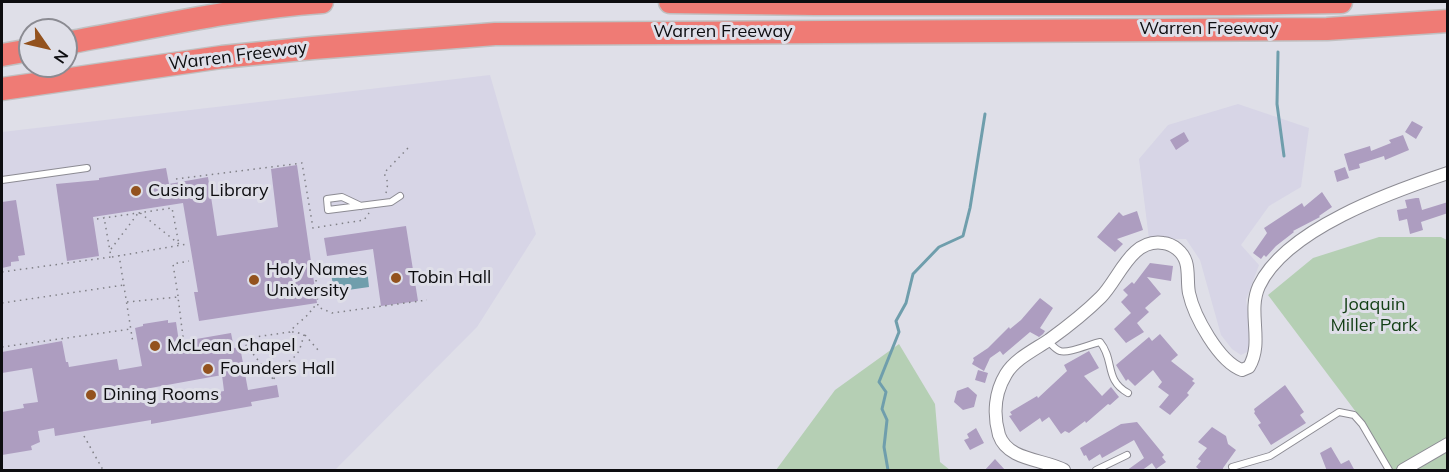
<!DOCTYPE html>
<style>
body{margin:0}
#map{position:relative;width:1449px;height:472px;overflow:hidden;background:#dfdfe8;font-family:Mulish,sans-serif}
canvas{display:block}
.frame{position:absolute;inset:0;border:3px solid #0d0d10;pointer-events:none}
.north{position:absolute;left:18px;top:18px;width:60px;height:60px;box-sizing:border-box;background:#dfdfe8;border:2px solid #8b8b92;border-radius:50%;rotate:124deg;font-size:16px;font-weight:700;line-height:24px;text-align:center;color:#0d0d10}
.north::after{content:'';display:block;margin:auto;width:21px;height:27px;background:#93521e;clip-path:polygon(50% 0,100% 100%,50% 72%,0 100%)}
</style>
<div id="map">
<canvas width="1449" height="472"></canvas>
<div class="frame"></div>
<div class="north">N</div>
</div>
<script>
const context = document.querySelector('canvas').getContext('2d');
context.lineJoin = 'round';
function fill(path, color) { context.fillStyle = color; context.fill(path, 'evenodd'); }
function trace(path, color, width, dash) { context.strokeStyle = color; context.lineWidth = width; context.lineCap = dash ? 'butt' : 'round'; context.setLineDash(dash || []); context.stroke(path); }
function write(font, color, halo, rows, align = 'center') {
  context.font = font + ' Mulish,sans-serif'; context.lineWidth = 6; context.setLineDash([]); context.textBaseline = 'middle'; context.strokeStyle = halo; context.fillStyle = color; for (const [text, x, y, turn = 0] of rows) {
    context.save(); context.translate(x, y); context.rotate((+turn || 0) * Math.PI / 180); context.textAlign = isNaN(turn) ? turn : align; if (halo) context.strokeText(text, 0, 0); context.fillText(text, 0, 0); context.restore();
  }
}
fill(new Path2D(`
 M490,75L536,234L477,327L335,470H2V132Z
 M1238,104L1309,128L1301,187L1269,206L1241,245L1259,265L1246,300L1252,343L1249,351L1241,355L1232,349L1221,335L1200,260L1186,239H1149L1139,159L1168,125Z`), '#d7d5e6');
fill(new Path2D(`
 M1379,237H1441L1447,240V470H1393L1356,412L1268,295L1313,258Z
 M899,344L935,404L940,462L950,470H776L835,390Z`), '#b5cfb4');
fill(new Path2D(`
 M367,269L369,287L334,292L331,273Z`), '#6f9eac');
trace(new Path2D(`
 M1278,52L1277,104L1284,156
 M888,470L884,447L887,420L882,409L886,392L879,382L899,332L896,321L906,303L913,274L939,247L963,236L970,208L985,114`), '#6f9eac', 3);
fill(new Path2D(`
 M1412,121L1423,127L1416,139L1405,132Z
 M1184,132L1189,141L1176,150L1170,140Z
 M1403,135L1409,150L1385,160L1384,156L1359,164L1360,168L1349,171L1344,154L1370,146L1371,151L1391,143L1389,140Z
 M297,165L317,303L199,321L194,292H198L183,203L93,217L99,256L67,261L56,184L99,180V178L166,168L169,184L208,177L217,236L278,227L271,169Z
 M1345,167L1349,178L1337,182L1334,171Z
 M1322,192L1332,207L1319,216L1320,217L1293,231L1294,232L1276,246L1266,257L1264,255L1261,259L1253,253L1267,233L1264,228L1302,203L1304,207Z
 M1416,198H1419L1422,210L1448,202V213L1421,222L1423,230L1410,234L1407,219L1399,221L1397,210L1407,208L1405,200Z
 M16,200L25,255L18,256L19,261L11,262V266L2,268V202Z
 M1137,211L1143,230L1117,239L1123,244L1115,252L1097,237L1119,212L1123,216Z
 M406,226L418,301L381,306L373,249L327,256L324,238Z
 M1150,263L1173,266L1171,281L1147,277L1161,294L1145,308L1149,312L1137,323L1144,332L1126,343L1114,329L1131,313L1121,302L1128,295L1123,290L1132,282L1134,284Z
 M1040,298L1053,308L1040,328L1045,331L1043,334L1039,337L1030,332L1003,355L1000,351L990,358L984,371L972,364L974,360L973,358L988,348L1009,327L1010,329L1021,320Z
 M168,320V323L176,322L179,342L231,333L234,348L240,347L248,390L277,385L279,397L251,402L252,406L151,424V420L55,436L54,428L38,431L40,442L31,446L32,450L2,455V412L24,408L23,404L38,402L32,368L2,373V352L62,341L66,362H68L69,367L117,359L119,370L142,366L135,328L143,326V324ZM222,375L224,391L148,405L145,389Z
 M1160,334L1178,355L1171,361L1194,379L1192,381L1195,383L1187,393L1189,395L1170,415L1159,407L1169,395L1158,387L1162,382L1153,370L1135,386L1128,379L1126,381L1116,365L1149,337L1152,341Z
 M1089,351L1099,368L1084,376L1102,396L1111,387L1119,397L1110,405L1108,404L1086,423L1085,421L1069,433L1065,431L1061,434L1049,417L1042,422L1040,418L1020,432L1009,416L1012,415L1010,412L1037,396L1038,398L1067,371L1064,365Z
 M978,370L988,373L985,383L975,380Z
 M1285,385L1304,412L1300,415L1306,423L1271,445L1258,425L1261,423L1254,413L1255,412L1254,409Z
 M968,387L977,395L974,407L963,410L954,402L957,391Z
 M1137,422L1164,455L1162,457L1166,462L1156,469L1152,463L1141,471H1126L1144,458L1134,440L1102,458L1100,454L1089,461L1086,455L1084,456L1080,448L1121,424Z
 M1212,427L1226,436L1228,444L1236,450L1223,468V471H1201L1196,467L1201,461L1198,459L1207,448L1198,442Z
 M976,428L984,443L970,450L964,440L969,438L967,434Z
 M1331,447L1341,464L1349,460L1355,471H1327L1320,453Z
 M995,459L1006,471H984Z`), '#ad9dc0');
const service = new Path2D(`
 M2,180L87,168
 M361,206L342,197L327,199L328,210L391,202L400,196
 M1048,341C1051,344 1056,350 1060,351C1068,354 1090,344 1100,342C1115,360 1104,380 1128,393
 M1232,467L1270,456L1339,412L1354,415L1362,424L1389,470
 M1096,470L1127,455`);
const minor = new Path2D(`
 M1064,470C1044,459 1008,461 999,435C993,414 995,392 1006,374C1015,359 1034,350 1049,340C1067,327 1085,313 1101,297C1119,279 1131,238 1163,243C1173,244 1183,252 1186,262C1189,272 1187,283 1189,293C1194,316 1219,362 1242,370L1249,367C1264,342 1247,312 1259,286C1286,229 1391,192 1448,173
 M1403,470L1448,444`);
const motorway = new Path2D(`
 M670,2L815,4H1228L1341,2
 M66,43C151,28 236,8 322,2
 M2,55L30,50
 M2,89L222,57L313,48L495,34L1327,29L1448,21`);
trace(service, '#8c8b93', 8);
trace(minor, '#8c8b93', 14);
trace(motorway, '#c0c0c1', 25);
trace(new Path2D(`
 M176,179L302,163L313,228L364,220L369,213
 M386,193L388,183L384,173L408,148
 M97,219L172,208L179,245
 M111,249L139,212L179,244
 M119,255L133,343
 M112,257L187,244
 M2,272L111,257L104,217
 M316,280L318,307L332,313L427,300
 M178,296L173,264L189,261
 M127,302L178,297L183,337
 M2,303L124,285
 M305,335L318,350
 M241,339L290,332C297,322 308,318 313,307H318
 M242,340L273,379
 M2,347L131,329
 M274,379C277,365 289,364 297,354C301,348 302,341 304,335L296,332H290
 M84,436L103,470`), '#808087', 1.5, [1.5, 4.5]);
trace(service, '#fff', 6);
trace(minor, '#fff', 12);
trace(motorway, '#ef7b75', 22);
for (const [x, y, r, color] of [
 [136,191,6,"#93521e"],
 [396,278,6,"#93521e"],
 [254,280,6,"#93521e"],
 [155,346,6,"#93521e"],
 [208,369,6,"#93521e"],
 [91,395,6,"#93521e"]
]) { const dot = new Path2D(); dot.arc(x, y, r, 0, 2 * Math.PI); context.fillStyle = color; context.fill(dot); trace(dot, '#dfdfe8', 2); }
write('18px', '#0d0d10', '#dfdfe8', [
 ["Warren Freeway",1209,29],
 ["Warren Freeway",723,32],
 ["Warren Freeway",238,56,-7]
]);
write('18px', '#0d0d10', '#dfdfe8', [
 ["Cusing Library",148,191],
 ["Holy Names",266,270],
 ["University",266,291],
 ["Tobin Hall",408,278],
 ["McLean Chapel",167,346],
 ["Founders Hall",220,369],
 ["Dining Rooms",103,395]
], 'left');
write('18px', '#133f15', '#dfdfe8', [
 ["Joaquin",1374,305],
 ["Miller Park",1374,326]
]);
</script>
